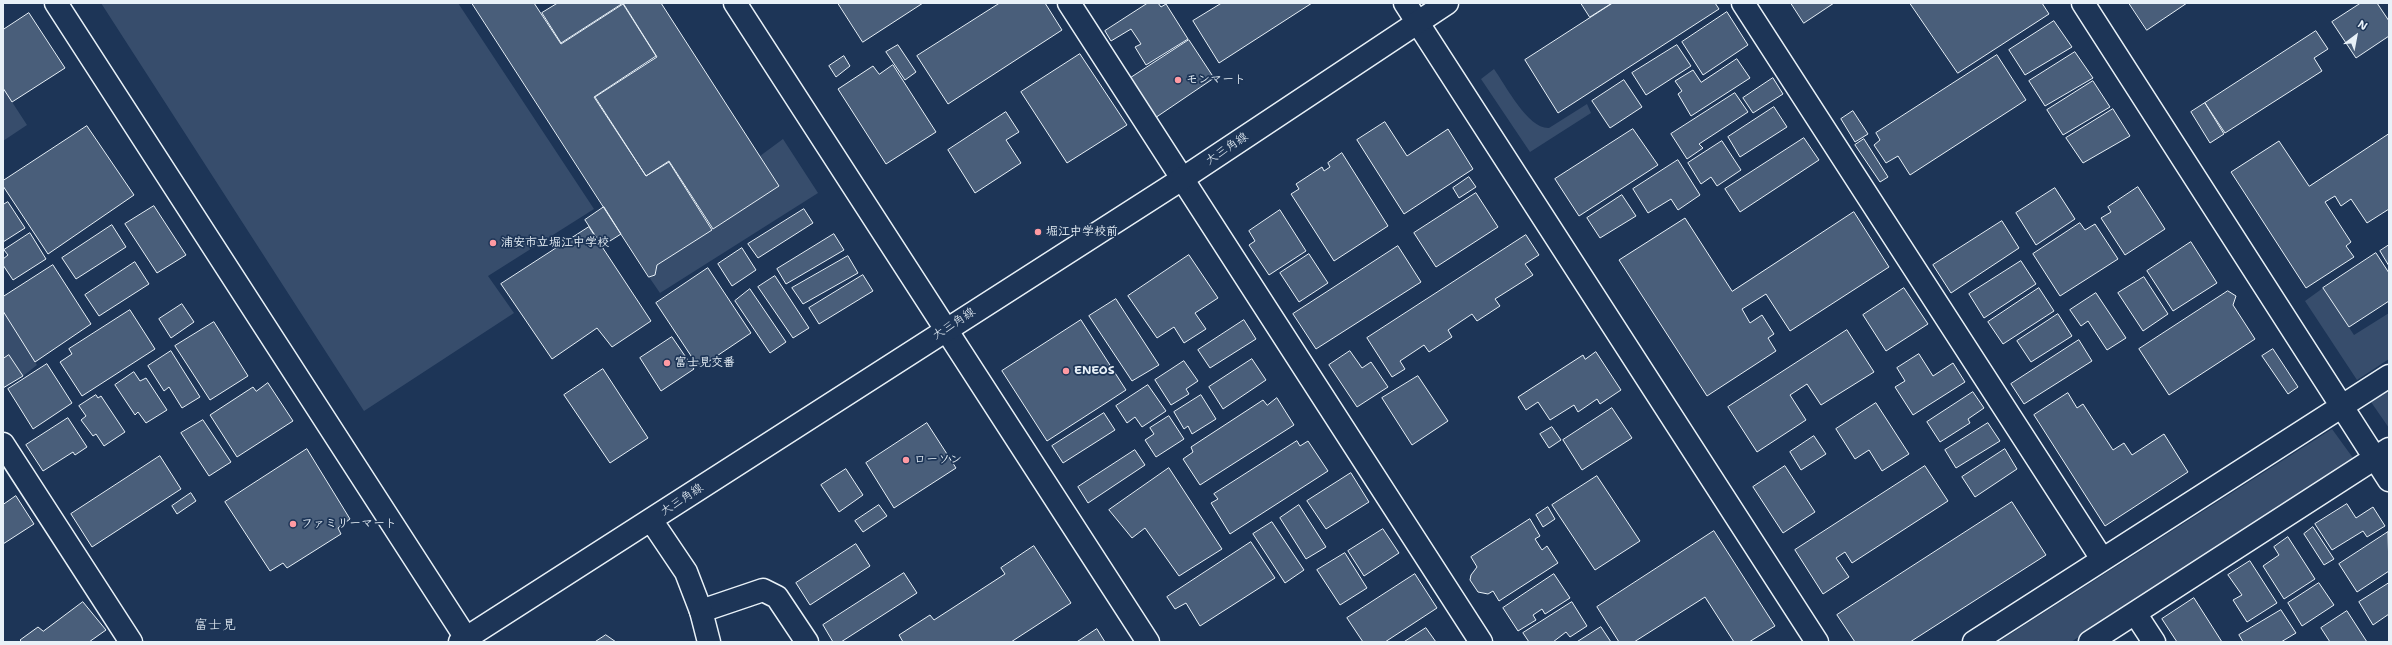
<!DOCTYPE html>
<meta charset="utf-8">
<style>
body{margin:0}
#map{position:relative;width:2392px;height:645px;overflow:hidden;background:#1d3557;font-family:"Shantell Sans",sans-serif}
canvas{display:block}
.frame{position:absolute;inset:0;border:4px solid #e8f1f8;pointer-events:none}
.north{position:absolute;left:2336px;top:16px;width:40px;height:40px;-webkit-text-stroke:3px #1d3557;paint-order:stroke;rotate:32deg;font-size:11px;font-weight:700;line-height:16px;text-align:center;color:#e8f1f8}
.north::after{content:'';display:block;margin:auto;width:14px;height:18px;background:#e8f1f8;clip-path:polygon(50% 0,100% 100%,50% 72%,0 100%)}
</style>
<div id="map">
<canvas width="2392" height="645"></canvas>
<div class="frame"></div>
<div class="north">N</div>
</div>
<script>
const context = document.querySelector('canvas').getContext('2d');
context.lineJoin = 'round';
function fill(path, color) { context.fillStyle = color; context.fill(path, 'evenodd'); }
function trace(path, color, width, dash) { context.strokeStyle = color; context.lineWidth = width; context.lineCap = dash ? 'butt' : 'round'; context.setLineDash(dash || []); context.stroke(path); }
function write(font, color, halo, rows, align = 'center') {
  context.font = font + ' "Shantell Sans","Klee One",sans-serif'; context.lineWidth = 3.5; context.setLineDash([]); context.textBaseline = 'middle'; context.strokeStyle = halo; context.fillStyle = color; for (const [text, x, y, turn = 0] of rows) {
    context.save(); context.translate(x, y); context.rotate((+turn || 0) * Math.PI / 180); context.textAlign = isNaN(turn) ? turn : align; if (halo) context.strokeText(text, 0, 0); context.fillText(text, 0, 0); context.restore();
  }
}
fill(new Path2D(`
 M101,3H458L594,209L488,276L514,313L364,411Z
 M1494,69C1506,86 1528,129 1549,128L1587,104L1591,113L1530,152L1481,79Z
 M3,88L27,125L3,141Z
 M783,139L818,193L660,293L649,277L655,275L657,265L779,186L760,156Z
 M2323,288L2354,335L2389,313V359L2357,380L2305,301Z
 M3,311L37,365L23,376L9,355L3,359Z
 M2389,390V428L2371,402Z
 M2332,429L2353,458L2071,642H1998Z`), '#374d6c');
const building = new Path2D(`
 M472,3H534L561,44L623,4L656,56L594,97L646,176L669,162L712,230L657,265L655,275L649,277Z
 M558,3H661L779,186L713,229L669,161L646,176L595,97L657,57L623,3L561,43L542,13Z
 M838,3H923L863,42Z
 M1000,3H1045L1062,30L948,104L917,56Z
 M1148,3H1158L1161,7L1166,4L1188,39L1146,65L1135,47L1141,44L1131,29L1111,41L1105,31Z
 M1222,3H1312L1219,63L1193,21Z
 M1581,3H1612L1590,17Z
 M1613,3H1715L1719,9L1558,113L1525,60Z
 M1791,3H1834L1804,23Z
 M1910,3H2042L2049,14L1958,73Z
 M2129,3H2187L2147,30Z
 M2361,3H2377L2389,21V36L2356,58L2332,22Z
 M1727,12L1748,45L1703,75L1682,42Z
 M29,13L65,68L12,102L3,88V30Z
 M2054,21L2072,47L2025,75L2009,50Z
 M2316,31L2328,49L2314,58L2322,71L2225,133L2205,103Z
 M1189,40L1214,78L1155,118L1129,79Z
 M898,45L916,72L905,80L886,52Z
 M1677,45L1691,66L1646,95L1632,73Z
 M2075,52L2093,78L2045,106L2029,81Z
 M1080,54L1127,125L1067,163L1021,92Z
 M1997,55L2026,100L1910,175L1898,156L1886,163L1874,145L1880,140L1876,133Z
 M844,56L850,66L836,77L829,66Z
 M1737,59L1750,78L1691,116L1678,94L1682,91L1675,81L1693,70L1701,82Z
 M893,65L936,132L886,164L838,89L873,66L879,74Z
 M1773,78L1783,94L1753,113L1743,98Z
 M1624,80L1642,107L1610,128L1592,101Z
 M2093,81L2110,107L2063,135L2047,110Z
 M1735,93L1748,112L1699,144L1703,148L1687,159L1671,134Z
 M2205,103L2224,134L2210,143L2191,112Z
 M1774,107L1787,127L1740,157L1728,137Z
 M2113,109L2130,136L2083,163L2066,138Z
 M1853,111L1868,134L1855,142L1841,119Z
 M1006,112L1019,132L1006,140L1021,163L975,193L948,150Z
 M1385,122L1407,156L1448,129L1473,169L1404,214L1357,140Z
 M87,126L134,195L48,254L3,186V181Z
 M1633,129L1658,165L1579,216L1555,179Z
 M2389,134V209L2367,223L2351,199L2341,206L2335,196L2325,202L2351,242L2346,246L2354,257L2306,288L2231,172L2279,141L2309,186Z
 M1804,138L1819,160L1740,212L1725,189Z
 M1864,139L1888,177L1880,182L1855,145Z
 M1722,141L1741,170L1717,186L1711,177L1701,184L1688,163Z
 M1342,153L1388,226L1334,261L1291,194L1299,189L1296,184L1322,167L1324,171L1330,167L1328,163Z
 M1678,160L1700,195L1678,210L1671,199L1648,213L1633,189Z
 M1469,177L1476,187L1459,198L1453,188Z
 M2138,187L2165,229L2125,255L2101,218L2111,212L2108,207Z
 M2055,188L2075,219L2036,245L2016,213Z
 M1476,193L1498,227L1436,267L1414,233Z
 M1622,195L1636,216L1600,238L1587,218Z
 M8,202L25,228L3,242V205Z
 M154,206L186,255L157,273L125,224Z
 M604,207L621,234L602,246L585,220Z
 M804,209L813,223L758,258L748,244Z
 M1280,210L1306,251L1269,275L1249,245L1255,241L1249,231Z
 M1854,212L1889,267L1790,331L1766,294L1742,309L1750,323L1762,315L1774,334L1768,338L1776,351L1707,396L1619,260L1685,218L1732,291Z
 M2002,221L2019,248L1951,293L1933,265Z
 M2080,223L2085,230L2095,224L2118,259L2060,296L2033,254Z
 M112,225L126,247L76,279L62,258Z
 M589,227L651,321L612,347L597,328L552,359L501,284Z
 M30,233L46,259L13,280L3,265V259L8,255L4,250Z
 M834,234L844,250L786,284L777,269Z
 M1526,235L1539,255L1525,264L1533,275L1495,299L1500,306L1477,321L1472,314L1448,330L1452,337L1429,352L1424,345L1400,361L1405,369L1392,377L1367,338Z
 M2191,242L2217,283L2173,311L2147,271Z
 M2389,245V266L2380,251Z
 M1398,246L1421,282L1316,349L1293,314Z
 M742,248L756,270L732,286L718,264Z
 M2376,253L2389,273V301L2349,327L2323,288Z
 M1309,254L1328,283L1299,302L1280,273Z
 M1189,255L1218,298L1195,313L1206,329L1184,343L1174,327L1157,338L1128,296Z
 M848,256L858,273L803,304L792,288Z
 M2021,261L2036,284L1984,318L1969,294Z
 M135,262L149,284L99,316L85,295Z
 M53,265L91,324L35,362L3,311V297Z
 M708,268L751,333L699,368L656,303Z
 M863,275L873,291L819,324L809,308Z
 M775,276L809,328L793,338L758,287Z
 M2144,277L2168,314L2143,331L2118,293Z
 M1904,288L1928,324L1886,351L1863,315Z
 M2039,288L2054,311L2003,344L1988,322Z
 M750,289L786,342L770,353L735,301Z
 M2228,291L2236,296L2233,305L2255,339L2169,395L2139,349Z
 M2096,293L2126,338L2107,350L2088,321L2081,326L2070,310Z
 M1116,299L1159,365L1132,381L1089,316Z
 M182,304L194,322L171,338L159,319Z
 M130,310L155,349L82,396L60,362L72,354L69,349Z
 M2058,314L2072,336L2031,362L2017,341Z
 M1081,320L1126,390L1047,441L1002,371Z
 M1244,320L1256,339L1210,368L1198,350Z
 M214,322L248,376L210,400L175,346Z
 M1847,330L1874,372L1821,405L1807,384L1790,395L1806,420L1757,452L1728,407Z
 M672,337L694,369L661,391L640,358Z
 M2079,340L2092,361L2024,404L2011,384Z
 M2273,349L2298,387L2288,394L2262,356Z
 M171,351L200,397L182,408L169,387L164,391L148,366Z
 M1350,351L1362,368L1371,362L1388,387L1357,407L1329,365Z
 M1596,352L1621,390L1600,404L1597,399L1578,412L1574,405L1550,420L1538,402L1526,410L1518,397L1583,355L1585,359Z
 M1919,354L1933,376L1953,363L1965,382L1913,415L1895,387L1905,381L1897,368Z
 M9,355L23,376L3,388V359Z
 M1252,359L1266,380L1223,409L1209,387Z
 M1184,361L1198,381L1186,389L1189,394L1171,405L1155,380Z
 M47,364L72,403L33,429L8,389Z
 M603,369L648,438L610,463L564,395Z
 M134,372L140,381L146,378L167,410L146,423L138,412L135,415L115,385Z
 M1418,376L1448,421L1412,445L1382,398Z
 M268,383L293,421L237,457L210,415L253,387L256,391Z
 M1148,385L1166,411L1142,427L1135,417L1127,423L1116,406Z
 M1973,392L1984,408L1968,419L1970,423L1940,442L1927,422Z
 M2068,393L2077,408L2083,404L2113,450L2124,443L2132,455L2164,434L2188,472L2105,526L2034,415Z
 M96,395L98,398L101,396L125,432L104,446L96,434L93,436L81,420L86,416L79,406Z
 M1201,395L1216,419L1192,434L1188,426L1184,429L1174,412Z
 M1277,398L1294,425L1200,485L1183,459L1193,452L1191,447L1263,400L1267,405Z
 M1876,403L1909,454L1882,471L1869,450L1855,459L1836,429Z
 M1612,408L1632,438L1582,470L1563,440Z
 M1104,413L1115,430L1063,463L1052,446Z
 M1169,416L1184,439L1156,457L1145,440L1154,434L1150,428Z
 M68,418L87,447L75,455L73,452L43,471L26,445Z
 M203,420L231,462L209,476L181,433Z
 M927,423L956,468L894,508L866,463Z
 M1988,423L2000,441L1956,468L1945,450Z
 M1552,427L1561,440L1549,448L1540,434Z
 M1814,436L1826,454L1801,470L1790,452Z
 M1297,441L1300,446L1308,441L1328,471L1230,534L1211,503L1218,499L1214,494Z
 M307,449L350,519L338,528L341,534L287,568L283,563L270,571L225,502Z
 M2005,449L2017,469L1975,497L1962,477Z
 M1135,450L1145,465L1088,503L1078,487Z
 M160,456L181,489L92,547L71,514Z
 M1785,466L1815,512L1783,533L1753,487Z
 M1925,466L1948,501L1852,563L1845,552L1836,558L1849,577L1823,594L1795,550Z
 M1169,468L1222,549L1179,576L1145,528L1132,538L1109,510Z
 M846,469L863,495L839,512L821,485Z
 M1351,473L1369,502L1326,529L1307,501Z
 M1597,476L1640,541L1595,570L1552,505Z
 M191,493L196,501L177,514L172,506Z
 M16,496L34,524L3,544V505Z
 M2012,502L2046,555L1910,642H1855L1837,615Z
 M2347,504L2356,518L2373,507L2385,526L2367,537L2363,531L2332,550L2315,524Z
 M879,505L887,516L863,532L855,521Z
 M1299,505L1326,547L1306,559L1280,518Z
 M1548,507L1555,519L1543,527L1536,515Z
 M1530,519L1540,536L1535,539L1542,550L1547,546L1558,563L1499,601L1493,591L1488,594L1478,592L1470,580L1471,575L1477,567L1471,557Z
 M1272,522L1304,570L1285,583L1253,534Z
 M2313,527L2334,559L2324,565L2304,534Z
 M1383,529L1399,553L1364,576L1348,551Z
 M1714,531L1775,626L1749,642H1734L1705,597L1634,642H1619L1597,607Z
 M2388,532L2389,571L2357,592L2339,564Z
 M2288,537L2315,579L2284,599L2263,566L2279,555L2274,547Z
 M1251,542L1275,578L1200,626L1186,603L1175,609L1167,597Z
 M856,544L870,566L810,605L796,583Z
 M1034,546L1071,603L1011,642H903L899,635L930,615L934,620L1005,574L1001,568Z
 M1345,553L1367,588L1340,605L1317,570Z
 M2250,561L2277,603L2247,622L2233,600L2242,595L2228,575Z
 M904,573L917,593L841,642H833L823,625Z
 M1415,574L1437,608L1385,642H1363L1347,618Z
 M1554,574L1570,598L1545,614L1542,609L1533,615L1536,620L1518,631L1503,608Z
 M2319,583L2334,605L2302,626L2288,603Z
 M2389,583V614L2373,625L2359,602Z
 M2194,598L2222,642H2177L2162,619Z
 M83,602L106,630L89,642H22L20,640L38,627L43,631Z
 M1572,602L1587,626L1570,637L1566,632L1553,642H1529L1523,633Z
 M2281,610L2296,633L2281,642H2243L2239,635Z
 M2347,611L2367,642H2330L2321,628Z
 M1601,627L1611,642H1577Z
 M1426,628L1436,642H1404Z
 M1097,629L1105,642H1077Z
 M606,635L616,642H595Z`);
fill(building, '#495e7a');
trace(building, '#e8f1f8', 1);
const minor = new Path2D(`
 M56,3L466,638
 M735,3L1148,642
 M1069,3L1481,642
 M1405,3L1817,642
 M1743,3L2102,559
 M2083,3L2389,480
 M3,444L131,642
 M701,611L763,590L777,597L807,642
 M2135,613L2154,642
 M1974,642L2389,376
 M2090,642L2389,449`);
const tertiary = new Path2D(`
 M651,520L686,572L701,611L709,642
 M460,642L1182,179L1447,3`);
trace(minor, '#e8f1f8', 25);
trace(tertiary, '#e8f1f8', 25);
trace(minor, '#1d3557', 22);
trace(tertiary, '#1d3557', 22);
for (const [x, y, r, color] of [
 [1178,80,4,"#ff9aa2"],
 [1038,232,4,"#ff9aa2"],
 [493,243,4,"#ff9aa2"],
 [667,363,4,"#ff9aa2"],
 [1066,371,4,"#ff9aa2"],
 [906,460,4,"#ff9aa2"],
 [293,524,4,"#ff9aa2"]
]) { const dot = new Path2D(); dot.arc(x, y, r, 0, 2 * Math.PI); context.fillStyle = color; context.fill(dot); trace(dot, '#1d3557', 1.5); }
write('bold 12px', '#e8f1f8', '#1d3557', [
 ["モンマート",1186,80],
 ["堀江中学校前",1046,232],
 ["浦安市立堀江中学校",501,243],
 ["富士見交番",675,363],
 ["ENEOS",1074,371],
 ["ローソン",914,460],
 ["ファミリーマート",301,524]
], 'left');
write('12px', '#e8f1f8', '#1d3557', [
 ["大三角線",1227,149,-34],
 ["大三角線",954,324,-33],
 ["大三角線",682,500,-33]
]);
write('14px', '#e8f1f8', '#1d3557', [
 ["富士見",215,625]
]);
</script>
